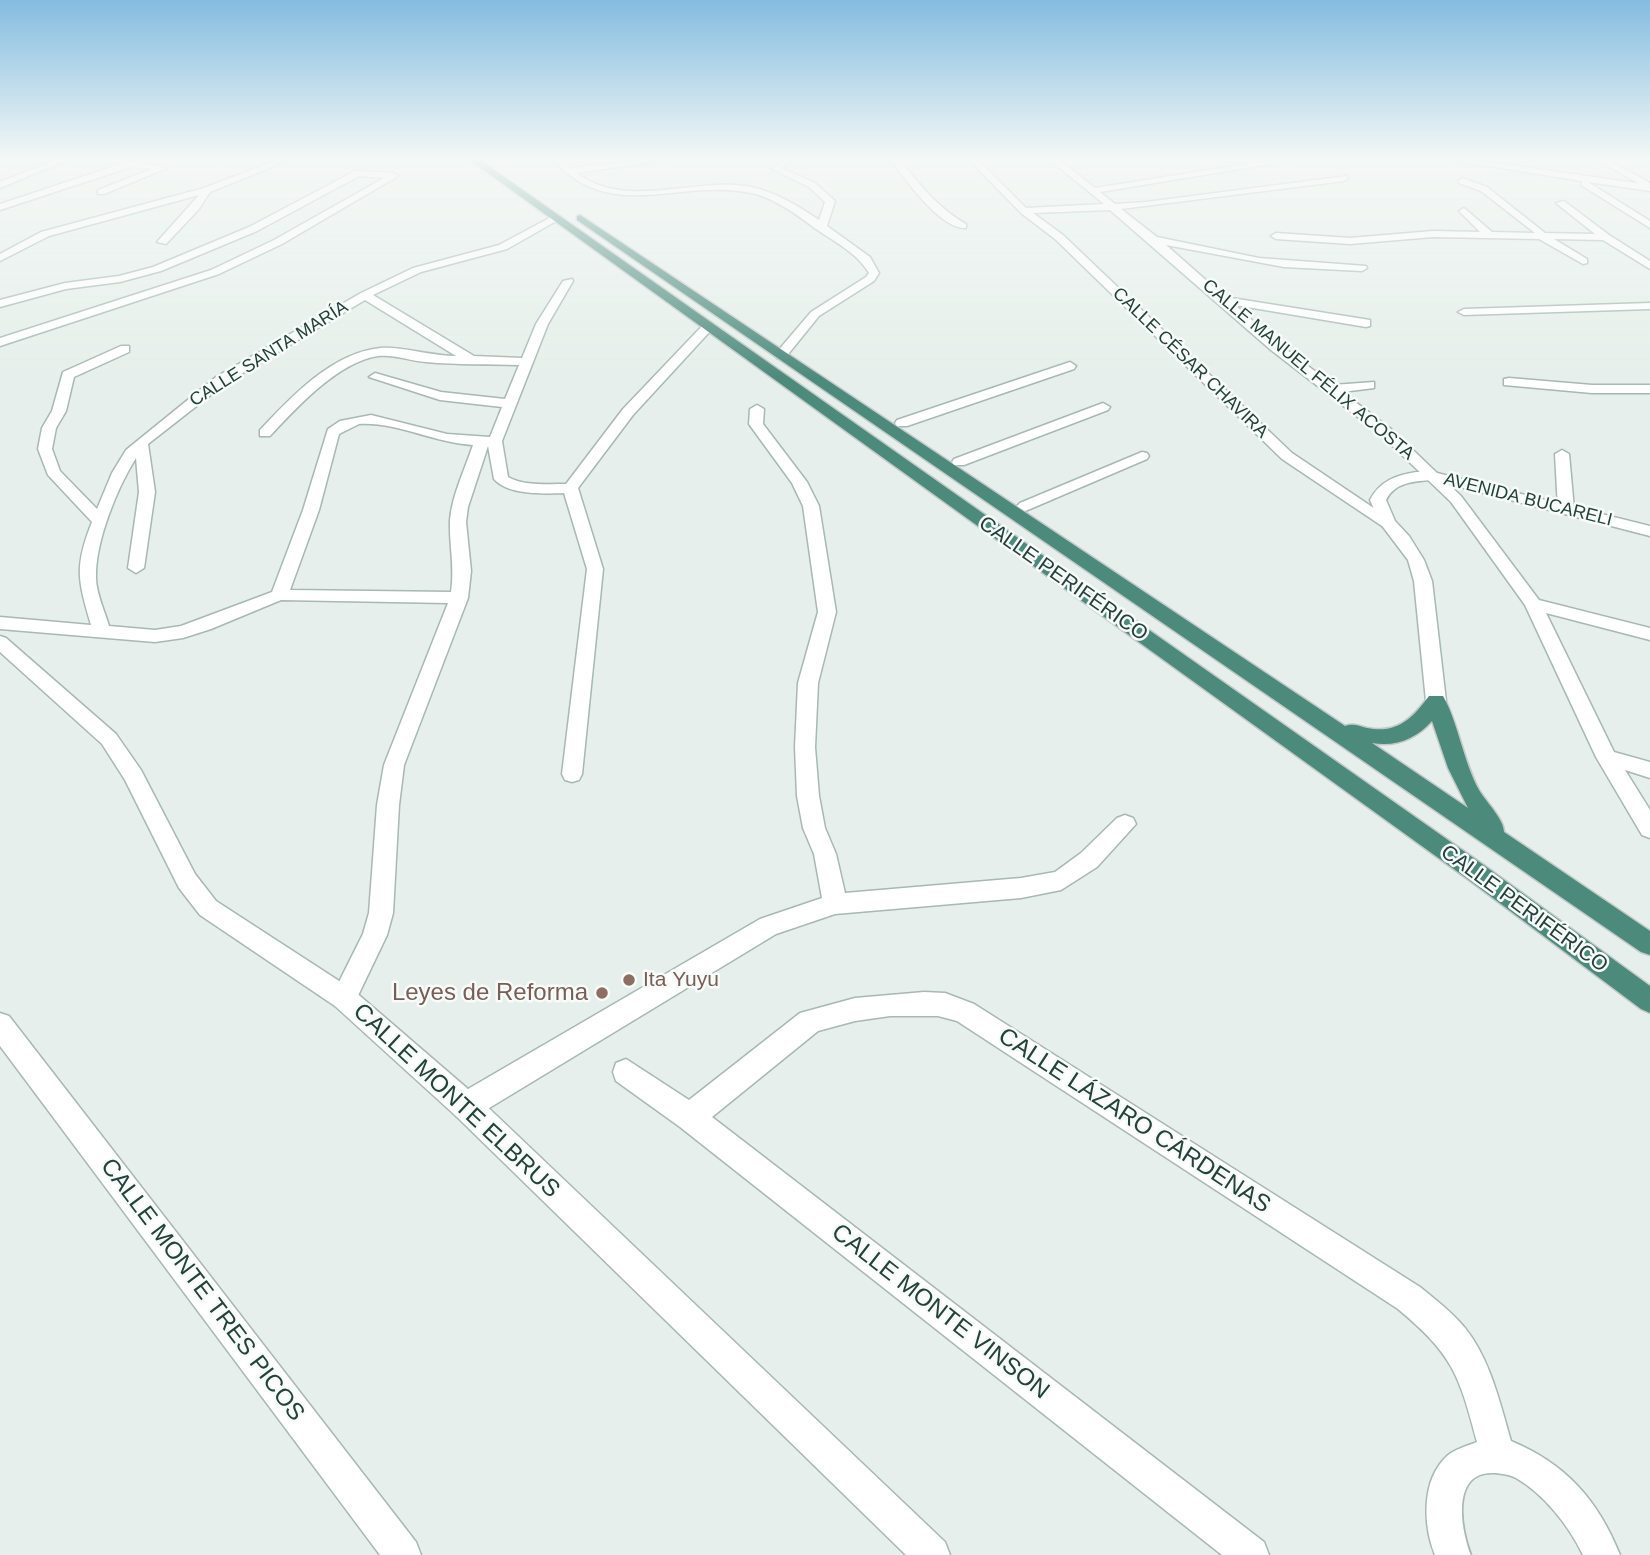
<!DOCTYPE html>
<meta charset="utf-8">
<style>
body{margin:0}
canvas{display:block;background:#e6efeb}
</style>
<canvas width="1650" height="1555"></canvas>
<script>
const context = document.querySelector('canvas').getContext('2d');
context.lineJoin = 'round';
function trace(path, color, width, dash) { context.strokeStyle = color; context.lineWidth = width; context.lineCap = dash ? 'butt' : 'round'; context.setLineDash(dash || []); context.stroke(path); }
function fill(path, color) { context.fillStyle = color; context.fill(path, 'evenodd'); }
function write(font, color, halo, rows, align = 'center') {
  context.font = font + ' Arial,sans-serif'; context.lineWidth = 5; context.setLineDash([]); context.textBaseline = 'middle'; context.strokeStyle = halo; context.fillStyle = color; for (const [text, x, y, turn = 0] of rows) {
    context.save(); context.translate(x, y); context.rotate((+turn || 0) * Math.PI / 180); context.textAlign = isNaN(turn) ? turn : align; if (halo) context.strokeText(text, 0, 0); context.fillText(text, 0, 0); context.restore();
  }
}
const minor = new Path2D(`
 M55,160H67L0,188V182Z
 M133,160H146L142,163L167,168L104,194H98V190L152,169L131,167L0,210V204Z
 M207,160H220L210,165L206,162Z
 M277,160H289L210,192L199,209L166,244L157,242L199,195L49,236L0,261V254L41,232L204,188Z
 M553,160H562L571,168L640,160H667L577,173C624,210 691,178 746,186C772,190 797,205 819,220L825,202L809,187L772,169L782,160H790L782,168L815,183L835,201L827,226L870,257L879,273L874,281L819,316L785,358H777V352L811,312L866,277L869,273C857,253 835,242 816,229C796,214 772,196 746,192C676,180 611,223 553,160Z
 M891,160H900C920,185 938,208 966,224V228C941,230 905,179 891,160Z
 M969,160H978L1026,208L1104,204L1050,160H1060L1095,188L1272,160H1294L1100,192L1115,204L1146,202L1347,176L1348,178L1344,181L1121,209L1157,237L1259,258L1366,266L1367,268L1362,271L1284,267L1166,245L1225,297L1370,320V326L1366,327L1235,305L1279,344L1333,385L1374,382V388L1342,392L1391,429L1461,496L1539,600L1650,628V640L1546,613L1614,752L1650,762V778L1625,770L1650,810V838L1642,835L1596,757L1525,605L1451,502L1381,435L1271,350L1110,210L1033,213L1063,235L1292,453L1396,523L1394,526H1382L1282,459L1055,239L1021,213Z
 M1451,160H1474L1650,185V191L1588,182L1650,221V228L1581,185L1582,181Z
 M355,171L394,173L398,176L282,244L219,274L0,346V338L211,270L274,240L384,178L359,176L257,231L161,271L120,282L66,289L0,307V300L65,283L119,276L153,267L249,227Z
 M1462,178L1487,187L1545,233L1595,234L1556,203L1564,201L1609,235L1650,261V269L1603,240L1554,239L1587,259V263L1583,264L1539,239L1433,237L1350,244L1276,239L1271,236L1276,233L1350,238L1433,231L1480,232L1459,211L1464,208L1492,232L1535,233L1481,191L1459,183L1458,181Z
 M555,215L558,216V220L507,249L421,272L373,295L474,356L522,358L536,324L563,281L572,279L573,281L548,324L502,441L508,477C523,486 548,484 566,484L623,409L704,324L714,327L633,415L578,488L603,569L582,774L579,780L572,782L565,780L562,774L587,569L564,493C543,494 508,495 494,479L488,446L468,507L466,522L471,571L468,598L404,765L399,805L393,913L387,935L353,1006L344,1010L335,1006L331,998L363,934L369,913L377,805L384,765L448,603L281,600L211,629L183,638L155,642L0,629V617L91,625C78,580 74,567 92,522L48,475L38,449L42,428L52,411L63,372L121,346H129V352L74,377L66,411L56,428L52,449L60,471L97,509L112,473L126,450L216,377L361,293L413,268L499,245ZM365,300L456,356C432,356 400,346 380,348C332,353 291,397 260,430V436H270C296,408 338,362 378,356C394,354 410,361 426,362C457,365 488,364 519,365L505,399L441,392L375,373L369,377L440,400L502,407L490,437L447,434L371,415L340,421L328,429L303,510L272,592L181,626L155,630L109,626C105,612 96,593 96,578C95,542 117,488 136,458L139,492L128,568L136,573L144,568L155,492L148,444L226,383ZM359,424C398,422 434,443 473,445C465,469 452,495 450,520C449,545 455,566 451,592L290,590L319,510L339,434Z
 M1650,303V309L1464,315L1458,312L1464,309Z
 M1070,362L1076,366L1074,369L907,426H897L895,423L897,420Z
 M1509,378L1592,385H1650V393H1592L1504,385V379Z
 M1103,403L1110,407L1108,410L964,465H954L952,462L954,459Z
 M757,405L764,409L763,424L807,482L819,506L836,612L818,683L815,747L819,796L825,828L836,854L845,893L1021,878L1055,872L1081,853L1117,818L1125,815L1133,818L1136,824L1097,867L1061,890L1021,898L835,914L776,934L476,1116L466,1120L456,1116L452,1106L456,1096L760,919L822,898L814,854L803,828L797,796L795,747L798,683L818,612L803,506L792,483L749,424L750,409Z
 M1562,450L1569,454L1574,509L1566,514L1558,509L1555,454Z
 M1142,452L1147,453L1149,456L1147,459L1030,509L1025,511L1017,506L1020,503Z
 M924,992L945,993L974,1004L1420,1287C1436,1300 1452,1312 1465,1328C1490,1359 1500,1403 1511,1441C1566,1464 1598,1500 1620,1555H1583C1569,1526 1544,1494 1516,1478C1509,1474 1502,1474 1495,1473C1450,1470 1461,1530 1471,1555H1435C1423,1525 1421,1480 1447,1456C1455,1449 1467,1446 1477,1442C1459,1374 1453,1355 1398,1309L957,1021L938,1016H890L855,1021L818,1031L712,1117L1264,1542L1269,1555H1222L680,1127L616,1081L613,1072L616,1063L626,1059L689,1100L800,1013L855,998Z
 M0,1013L9,1016L416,1542L421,1555H380L0,1046Z`);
const tertiary = new Path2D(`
 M1598,160H1609L1650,183V190Z
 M1417,472H1433L1650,526V536L1433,480C1415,481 1395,482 1386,500L1395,521L1409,536L1424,560L1432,581L1446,701L1443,706H1429L1426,701L1414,581L1408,560L1380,523L1370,500C1380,481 1396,475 1417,472Z
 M0,636L6,638L116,734L141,770L195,874L216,901L353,990L476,1096L945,1542L950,1555H906L456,1116L335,1006L200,915L179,888L125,780L102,744L0,652Z`);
const trunk = new Path2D(`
 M470,160H480L1485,866L1650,986V1013L1641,1009L1469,880Z
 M580,215L1345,726C1353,723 1359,726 1367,728C1397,734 1412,719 1429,696H1443C1458,722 1463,761 1479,790C1486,802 1504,819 1504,832L1650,931V955L1641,952L577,220V216ZM1432,721L1448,768L1468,808L1372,743C1396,747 1416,739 1432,721Z`);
trace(minor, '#a8b8b2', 3);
trace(tertiary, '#a8b8b2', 3);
trace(trunk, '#c2cac8', 3);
fill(minor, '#fff');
fill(tertiary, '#fff');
fill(trunk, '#4c8a7c');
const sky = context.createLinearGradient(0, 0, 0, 378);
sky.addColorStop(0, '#84bce0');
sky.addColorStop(0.42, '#f4f8f6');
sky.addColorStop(1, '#f4f8f600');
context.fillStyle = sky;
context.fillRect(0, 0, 1650, 378);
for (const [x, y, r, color] of [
 [629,980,7,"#8d6e63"],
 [602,993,7,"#8d6e63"]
]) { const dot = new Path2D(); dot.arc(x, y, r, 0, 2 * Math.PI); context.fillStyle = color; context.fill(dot); trace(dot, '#f7fbf9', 2.5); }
write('18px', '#24423a', '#f7fbf9', [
 ["CALLE SANTA MARÍA",269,354,-32],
 ["CALLE CÉSAR CHAVIRA",1190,363,44],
 ["CALLE MANUEL FÉLIX ACOSTA",1308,370,40],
 ["AVENIDA BUCARELI",1528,500,14]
]);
write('21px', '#24423a', '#f7fbf9', [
 ["CALLE PERIFÉRICO",1063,579,35],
 ["CALLE PERIFÉRICO",1524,909,36]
]);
write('21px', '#785e54', '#f7fbf9', [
 ["Ita Yuyu",643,980]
], 'left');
write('24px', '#785e54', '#f7fbf9', [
 ["Leyes de Reforma",588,993]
], 'right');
write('24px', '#24423a', '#f7fbf9', [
 ["CALLE MONTE ELBRUS",456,1101,43],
 ["CALLE LÁZARO CÁRDENAS",1134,1121,33],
 ["CALLE MONTE TRES PICOS",202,1290,53],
 ["CALLE MONTE VINSON",940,1312,38]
]);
</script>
